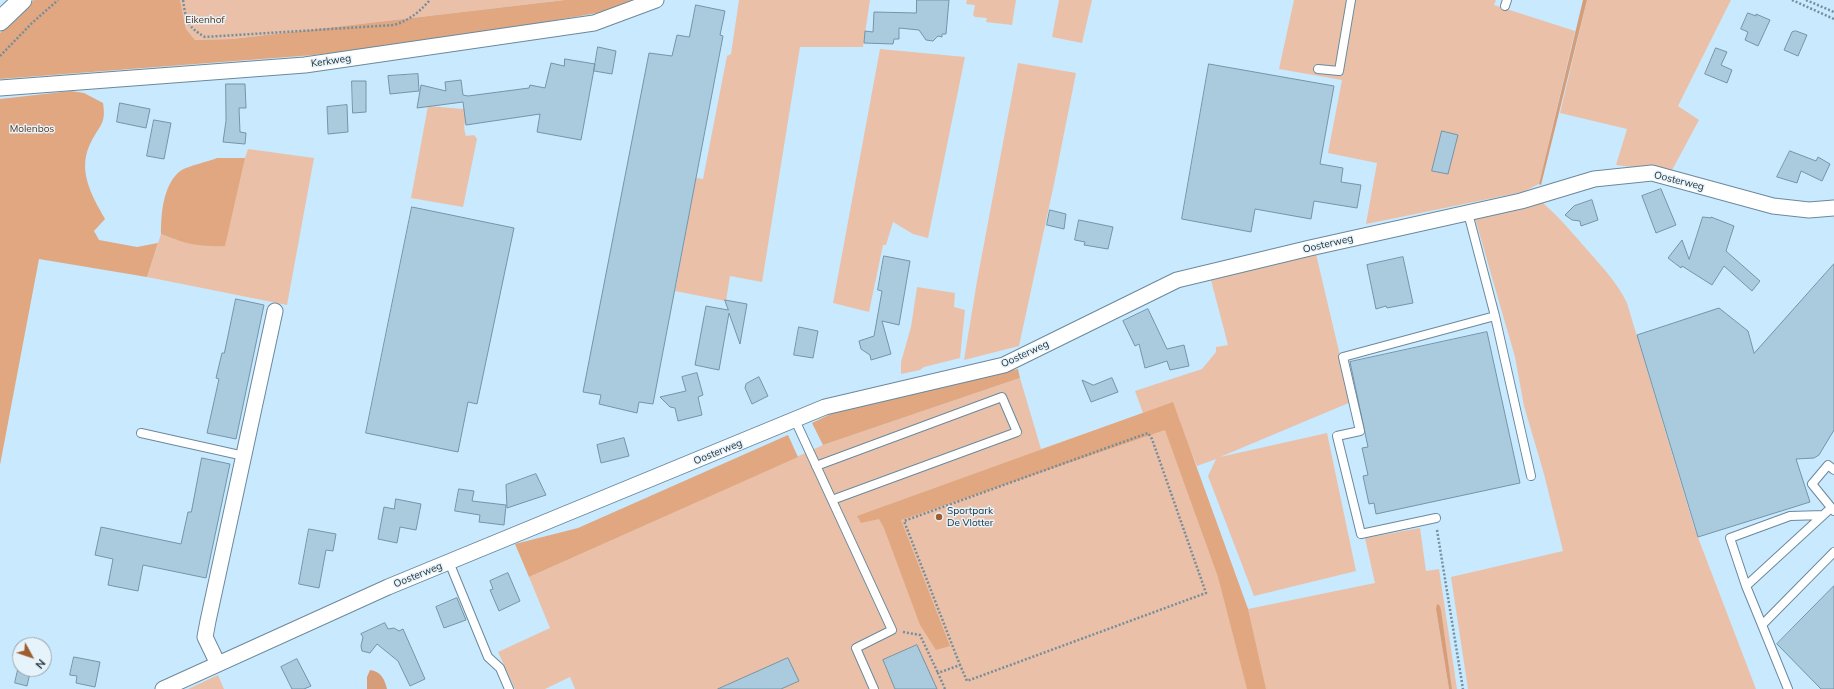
<!DOCTYPE html>
<style>
body{margin:0}
#map{position:relative;width:1834px;height:689px;overflow:hidden;background:#c8e9fe;font-family:Mulish,sans-serif}
canvas{display:block}
.north{position:absolute;left:12px;top:637px;width:40px;height:40px;box-sizing:border-box;background:#e6f3fb;border:1px solid #98a5ad;border-radius:50%;rotate:130deg;font-size:11px;font-weight:700;line-height:16px;text-align:center;color:#233037}
.north::after{content:'';display:block;margin:auto;width:14px;height:18px;background:#9f5c2c;clip-path:polygon(50% 0,100% 100%,50% 72%,0 100%)}
</style>
<div id="map">
<canvas width="1834" height="689"></canvas>
<div class="north">N</div>
</div>
<script>
const context = document.querySelector('canvas').getContext('2d');
context.lineJoin = 'round';
function fill(path, color) { context.fillStyle = color; context.fill(path, 'evenodd'); }
function trace(path, color, width, dash) { context.strokeStyle = color; context.lineWidth = width; context.lineCap = dash ? 'butt' : 'round'; context.setLineDash(dash || []); context.stroke(path); }
function write(font, color, halo, rows, align = 'center') {
  context.font = font + ' Mulish,sans-serif'; context.lineWidth = 3; context.setLineDash([]); context.textBaseline = 'middle'; context.strokeStyle = halo; context.fillStyle = color; for (const [text, x, y, turn = 0] of rows) {
    context.save(); context.translate(x, y); context.rotate((+turn || 0) * Math.PI / 180); context.textAlign = isNaN(turn) ? turn : align; if (halo) context.strokeText(text, 0, 0); context.fillText(text, 0, 0); context.restore();
  }
}
fill(new Path2D(`
 M180,0H565L232,39L195,40L186,29Z
 M739,0H870L863,47H800L762,282L730,276L726,301L675,291L696,178L703,179L727,56L731,54Z
 M967,0H1016L1012,25L986,22L987,18L975,17L973,15L975,5L966,4Z
 M1059,0H1092L1082,43L1052,37Z
 M1294,0H1496L1494,5L1575,31L1539,184L1523,192L1366,224L1377,163L1328,153L1342,80L1279,69Z
 M1587,0H1731L1678,106L1699,120L1671,172L1616,165L1627,129L1560,113Z
 M880,49L965,57L928,238L913,234L893,222L886,245H883L869,312L833,303Z
 M1018,63L1076,73L1054,184L1019,346L964,360L977,281Z
 M428,106L474,110C465,119 462,124 466,136L474,135L477,139L463,207L411,198Z
 M248,149L314,158L287,305L147,277L161,234L177,240L245,158Z
 M1544,201V204C1561,219 1575,236 1590,253C1604,269 1618,284 1627,303L1694,527L1756,689H1468L1451,577L1563,551L1544,474L1524,406L1515,357L1474,215Z
 M1316,254L1351,402L1220,457L1327,433L1356,571L1254,596L1208,476L1216,459L1197,466L1190,449L1248,609L1375,583L1365,538L1420,528L1426,571L1439,569L1457,689H1452L1440,606L1436,609L1449,689H575L570,677L545,689H515L498,652L550,628L529,577L823,445L1020,378L1041,449L1143,413L1135,391L1202,369L1216,352V347L1228,345L1211,280Z
 M917,287L955,293L954,307L965,310L960,358L924,367L920,370L901,374V362L911,327Z
 M218,675L224,689H188Z`), '#eac1a8');
fill(new Path2D(`
 M34,0H180L186,29L195,40L232,39L565,0H637L603,12L435,41L314,55L0,79V33Z
 M71,91L84,93L103,103C106,123 101,124 92,140C76,169 91,194 105,219L94,231L99,240L137,247L158,243L147,277L39,259L0,465V99Z
 M217,158H245L225,246C200,247 185,244 161,234C161,214 163,186 179,172C186,166 208,162 217,158Z
 M1018,369L1020,378L823,445L812,423L837,411Z
 M1173,402L1248,609L1266,689H1247L1218,577L1165,430L901,520L950,646L936,650L920,625L884,528L879,519L861,523L857,516Z
 M788,435L798,457L529,577L515,544L578,528Z`), '#e1a781');
fill(new Path2D(`
 M1583,0H1587L1541,185L1539,184Z
 M1437,604L1440,606L1441,610L1452,689H1449L1436,609Z
 M370,670C381,671 385,680 387,689H367V677Z`), '#d79d78');
const building = new Path2D(`
 M917,0H949L946,34H942V37L938,36L933,41L926,40L919,30L899,28V39H894L893,44L864,43L865,31L873,32L874,12L916,13Z
 M696,5L725,11L720,35L723,36L653,404L639,402L637,413L599,404L601,395L583,392L649,53L672,56L677,35L689,37Z
 M1748,13L1756,16V14L1770,20L1758,46L1745,40L1748,32L1741,29Z
 M1796,31L1807,35L1798,56L1784,50L1792,32Z
 M598,47L616,51L612,74L594,71Z
 M1716,48L1727,52L1721,65L1732,70L1727,83L1705,74Z
 M565,59L595,64L581,140L537,132L540,114L466,125L463,102L417,108L421,85L446,91L445,82L461,80L463,95L468,96L529,88L530,85L545,88L551,63L564,66Z
 M1209,64L1334,86L1320,164L1343,168L1341,182L1361,185L1357,208L1314,201L1311,219L1255,209L1251,232L1182,219Z
 M418,74L419,91L390,94L388,76Z
 M352,81H366V112L353,113Z
 M226,84H245L246,108H239L240,132L246,133L245,144L223,142L226,121Z
 M120,103L150,109L146,128L117,122Z
 M347,105L348,132L328,134L327,107Z
 M154,120L171,123L164,159L147,156Z
 M1442,131L1458,135L1448,174L1432,171Z
 M1790,151L1816,161L1818,157L1830,164L1822,181L1801,171L1797,183L1777,177Z
 M1661,189L1676,225L1656,233L1642,196Z
 M1592,200L1598,220L1581,226L1580,221L1572,220L1565,215L1574,206Z
 M412,207L514,228L477,404L468,402L458,452L366,433Z
 M1050,210L1066,214L1064,229L1047,225Z
 M1703,217L1711,218V217L1734,226L1726,251L1760,281L1752,291L1724,266L1712,285L1682,266L1681,268L1668,258L1682,240L1689,259Z
 M1079,220L1113,227L1108,249L1084,245L1085,242L1075,240Z
 M884,256L910,261L899,325L882,321L891,354L871,360L870,355L861,349L859,341L874,336L882,291L878,290Z
 M1403,257L1413,303L1387,308L1386,306L1376,309L1367,265Z
 M1834,264V430L1819,455L1814,458L1796,459L1810,502L1698,537L1637,335L1719,308L1748,331L1754,353Z
 M236,299L264,305L236,439L207,433L219,379L216,378L222,353H224Z
 M725,300L747,304L740,344L729,313L719,370L695,365L706,306L728,310Z
 M1148,309L1167,349L1184,345L1189,366L1170,370L1167,361L1145,368L1139,344L1135,346L1123,321Z
 M799,327L818,331L813,358L794,355Z
 M1487,332L1520,483L1376,514L1374,503L1369,504L1363,476L1368,475L1362,448L1368,447L1350,362Z
 M697,373L703,395L698,397L702,415L678,421L675,408L670,407L660,397L686,391L682,377Z
 M759,377L768,396L752,404L745,388L746,384Z
 M1112,378L1118,392L1091,402L1082,380L1093,385Z
 M624,438L629,456L601,463L597,445Z
 M202,458L230,464L206,578L143,565L138,591L108,585L113,559L95,555L101,527L181,544L188,512H191Z
 M536,474L546,495L507,508L506,485Z
 M459,489L474,491L472,501L506,505L504,525L479,522L480,515L455,511Z
 M396,499L421,504L416,530L400,527L397,543L378,539L384,507L394,509Z
 M309,529L336,534L333,551L326,550L319,588L299,584Z
 M508,573L520,601L499,611L490,590L493,589L490,581Z
 M1834,586V689H1821L1777,644Z
 M457,598L466,620L444,628L436,607Z
 M385,623L388,629L394,628L399,631L403,629L425,679L410,686L398,661L377,644L370,653L362,651L361,646L363,637L361,634Z
 M917,645L937,689H895L883,660Z
 M74,657L100,662L95,687L76,683L77,676L70,675Z
 M788,658L799,681L781,689H718Z
 M297,659L311,686L304,689H292L281,667Z
 M18,670L30,673L27,686L15,683Z`);
fill(building, '#aacade');
trace(building, '#7594a7', 1);
const service = new Path2D(`
 M1505,6L1507,0
 M1318,69L1339,71L1351,0
 M1495,316L1531,476
 M795,420L892,630L856,648L874,689
 M141,433L244,456
 M816,466L1002,397L1017,432L832,500
 M1834,470L1828,465L1812,484L1834,511
 M1436,518L1361,534L1337,436L1360,431L1343,357L1495,316L1468,213
 M449,562L488,657L500,668L509,689
 M1746,586L1730,538L1790,516L1823,515
 M1762,625L1746,586L1831,508
 M1788,689L1762,625L1834,552`);
const minor = new Path2D(`
 M0,88L305,65L594,23L656,0
 M218,664L205,637L208,621L275,311
 M163,689L388,587L825,407L1004,365L1177,280L1310,248L1521,201L1594,179L1652,173L1773,206L1809,210L1834,208`);
const tertiary = new Path2D(`
 M0,21L22,0`);
trace(service, '#6b899c', 10);
trace(minor, '#6b899c', 17);
trace(tertiary, '#6b899c', 21);
trace(new Path2D(`
 M183,0C186,20 187,27 205,37L394,25C410,20 419,12 430,0
 M1792,0L1834,19
 M1806,0L1834,12
 M0,56L32,23L58,0
 M1437,530L1463,689
 M903,632L920,635L938,673
 M945,689L938,673L960,665L967,681L1206,593L1152,439L1148,433L904,521L960,665`), '#768d9b', 2.5, [2, 2]);
trace(service, '#fff', 8);
trace(minor, '#fff', 15);
trace(tertiary, '#fff', 19);
for (const [x, y, r, color] of [
 [939,517,4,"#9f5c2c"]
]) { const dot = new Path2D(); dot.arc(x, y, r, 0, 2 * Math.PI); context.fillStyle = color; context.fill(dot); trace(dot, '#e6f3fb', 1.5); }
write('10px', '#593216', '#e6f3fb', [
 ["Eikenhof",205,20],
 ["Molenbos",32,129]
]);
write('10px', '#233037', '#e6f3fb', [
 ["Kerkweg",331,61,-8],
 ["Oosterweg",1679,181,14],
 ["Oosterweg",1328,244,-13],
 ["Oosterweg",1025,354,-25],
 ["Oosterweg",718,452,-22],
 ["Oosterweg",418,575,-22]
]);
write('10px', '#233037', '#e6f3fb', [
 ["Sportpark",947,511],
 ["De Vlotter",947,523]
], 'left');
</script>
